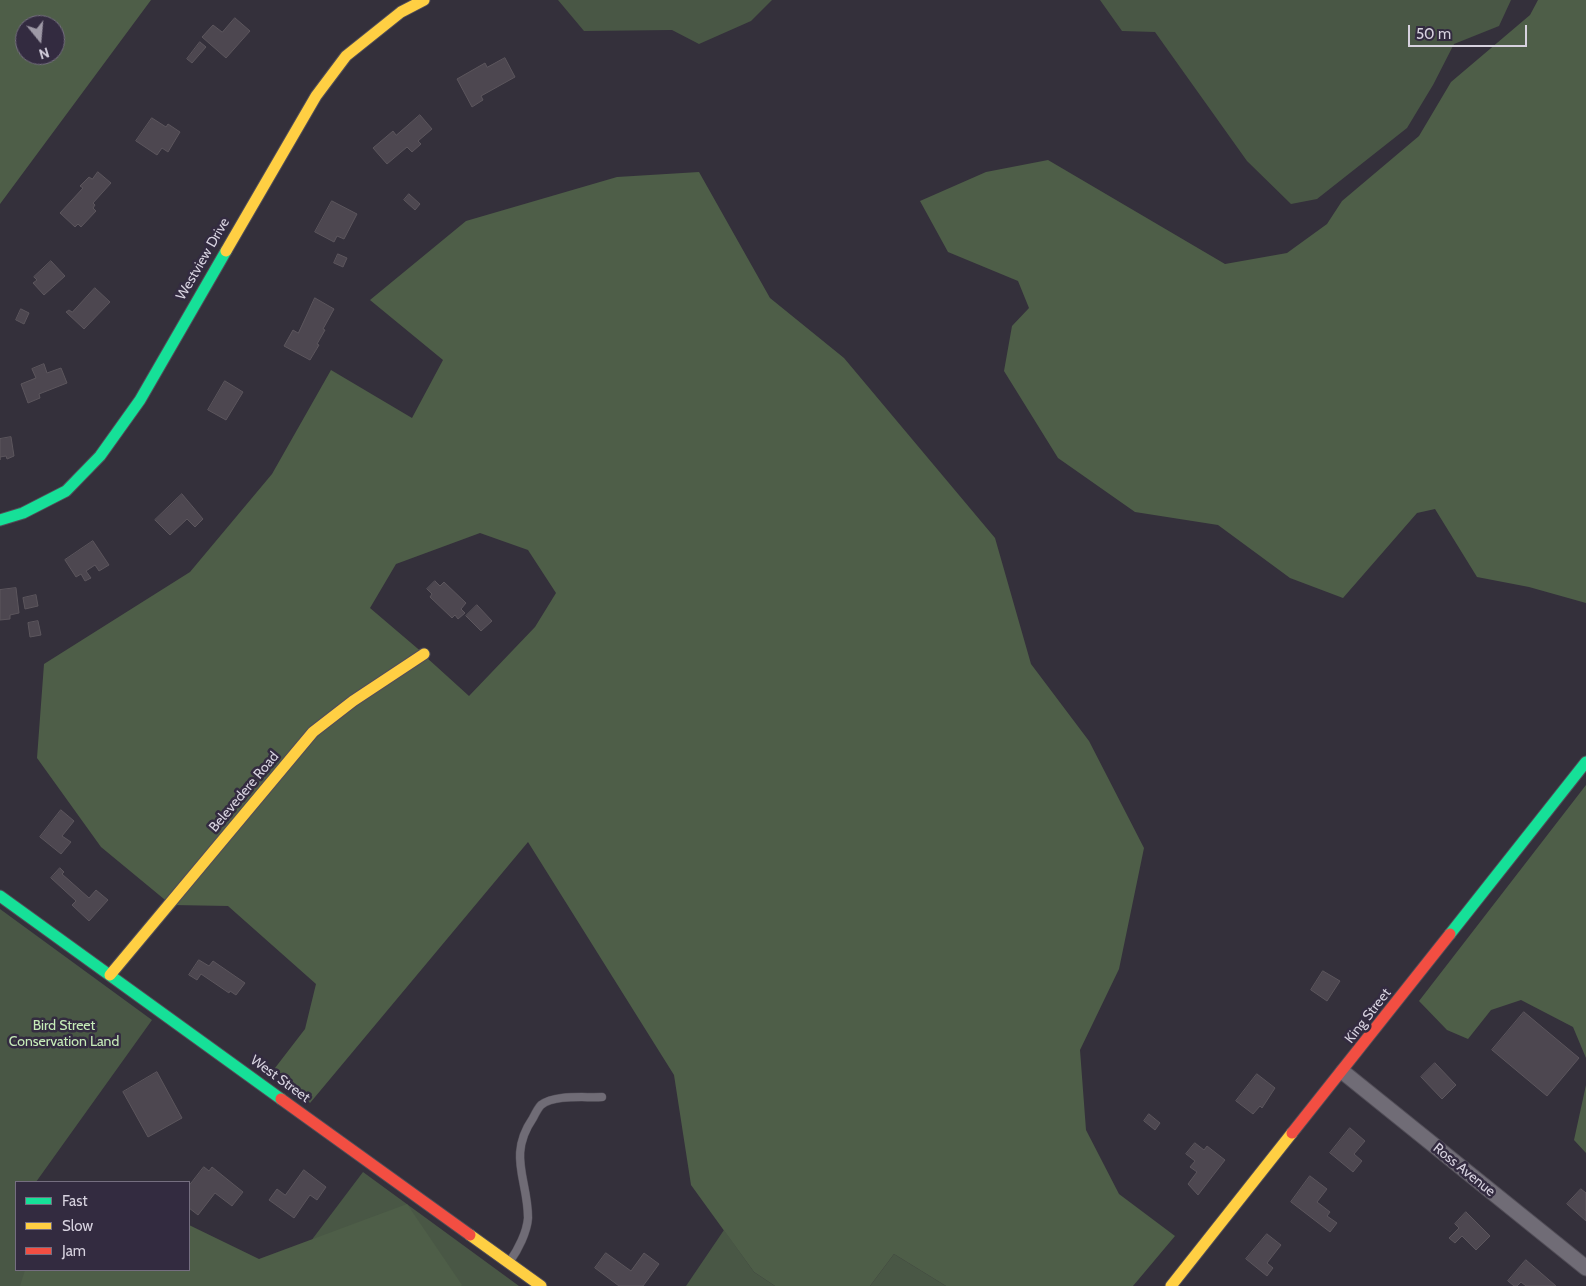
<!DOCTYPE html>
<style>
body{margin:0}
#map{position:relative;width:1586px;height:1286px;overflow:hidden;background:#34303b;font-family:Cabin,sans-serif}
canvas{display:block}
.legend{position:absolute;left:15px;top:1181px;width:175px;height:90px;box-sizing:border-box;background:#332b40;border:1px solid #756e80;margin:0;padding:6px 9px;list-style:none;font-size:15px;color:#d7d2df}
.legend li{display:flex;align-items:center;gap:10px;height:25px}
.legend b{width:25px;border:1px solid #756e80}
.north{position:absolute;left:15px;top:15px;width:50px;height:50px;box-sizing:border-box;background:#332b40;border:1px solid #756e80;border-radius:50%;rotate:163deg;font-size:14px;font-weight:700;line-height:20px;text-align:center;color:#d7d2df}
.north::after{content:'';display:block;margin:auto;width:18px;height:22px;background:#9e99a6;clip-path:polygon(50% 0,100% 100%,50% 72%,0 100%)}
.scale{position:absolute;left:1408px;top:25px;width:119px;height:22px;box-sizing:border-box;border:2px solid #d7d2df;border-top:0;padding-left:6px;font-size:15px;line-height:18px;white-space:nowrap;color:#d7d2df;-webkit-text-stroke:4px #332b40;paint-order:stroke}
</style>
<div id="map">
<canvas width="1586" height="1286"></canvas>
<ul class="legend">
<li><b style="height:6px;background:#16e098"></b>Fast</li>
<li><b style="height:6px;background:#ffcf43"></b>Slow</li>
<li><b style="height:6px;background:#f24e42"></b>Jam</li>
</ul>
<div class="north">N</div>
<div class="scale">50 m</div>
</div>
<script>
const context = document.querySelector('canvas').getContext('2d');
context.lineJoin = 'round';
function fill(path, color) { context.fillStyle = color; context.fill(path, 'evenodd'); }
function trace(path, color, width, dash) { context.strokeStyle = color; context.lineWidth = width; context.lineCap = dash ? 'butt' : 'round'; context.setLineDash(dash || []); context.stroke(path); }
function write(font, color, halo, rows, align = 'center') {
  context.font = font + ' Cabin,sans-serif'; context.lineWidth = 5; context.setLineDash([]); context.textBaseline = 'middle'; context.strokeStyle = halo; context.fillStyle = color; for (const [text, x, y, turn = 0] of rows) {
    context.save(); context.translate(x, y); context.rotate((+turn || 0) * Math.PI / 180); context.textAlign = isNaN(turn) ? turn : align; if (halo) context.strokeText(text, 0, 0); context.fillText(text, 0, 0); context.restore();
  }
}
fill(new Path2D(`
 M558,0H772L751,21L699,44L672,30L584,31Z
 M1100,0H1511L1499,26L1454,44L1433,85L1407,128L1317,199L1291,204L1247,161L1155,32L1122,31Z
 M0,909L152,1020L36,1182H16V1270H38L61,1286H0Z
 M363,1172L519,1286H277Z
 M724,1230L754,1272L775,1286H686Z
 M894,1254L946,1286H870Z`), '#495745');
fill(new Path2D(`
 M0,0H151L0,204ZM25,25H55V55H25Z
 M1538,0H1586V603L1529,587L1477,577L1435,509L1417,513L1343,598L1290,578L1218,525L1135,512L1058,458L1004,371L1012,326L1029,308L1018,281L948,252L920,201L986,172L1048,160L1225,264L1287,253L1327,224L1342,201L1419,136L1451,82L1530,15Z
 M699,172L770,298L844,358L995,538L1031,664L1089,741L1144,848L1119,969L1080,1050L1086,1130L1119,1194L1175,1236L1133,1286H946L894,1254L870,1286H775L754,1272L691,1185L674,1075L528,842L310,1103L275,1068L305,1029L316,984L228,906L173,905L314,734L354,704L426,657L469,696L535,627L556,593L528,550L480,533L396,564L370,608L424,654L353,701L313,732L170,904L101,847L37,758L44,664L190,572L272,474L331,370L412,418L443,360L370,300L466,221L617,177Z
 M1586,785V1058L1573,1027L1521,1000L1491,1010L1468,1039L1447,1030L1419,1001Z
 M1586,1085V1153L1574,1140Z
 M407,1204L462,1285L461,1286H20L25,1270H189V1225L259,1259Z`), '#4e5e48');
const building = new Path2D(`
 M235,18L250,31L226,58L202,37L213,25L222,32Z
 M200,42L206,47L192,63L187,59Z
 M505,58L515,77L481,96L483,100L472,107L457,79L485,63L487,67Z
 M420,115L432,129L418,141L421,144L412,152L407,147L387,164L373,148L393,131L396,135Z
 M152,118L166,127L168,124L180,132L168,152L162,148L157,155L136,141Z
 M98,172L111,183L93,203L95,205L93,208L96,211L81,227L78,224L75,227L60,213L83,188L80,186L89,177L92,179Z
 M409,194L420,204L415,210L404,200Z
 M332,201L357,214L344,239L337,236L334,242L315,232Z
 M338,254L347,258L343,267L334,263Z
 M51,261L65,276L44,295L33,283L37,280L34,277Z
 M95,288L110,302L84,329L66,312L69,310L72,312Z
 M315,298L334,309L323,329L325,330L317,344L319,345L310,360L284,346L293,330L298,333Z
 M21,309L29,313L24,324L16,320Z
 M44,364L47,373L61,368L67,383L39,394L40,398L28,403L21,384L36,378L32,369Z
 M225,381L243,392L226,420L208,410Z
 M11,437L14,456L7,459L6,456L0,457V460V439Z
 M182,494L203,519L195,527L187,519L170,535L155,520Z
 M93,541L109,565L99,571L95,565L86,571L91,578L85,581L81,574L76,577L65,560Z
 M435,581L440,586L444,582L466,603L461,609L465,613L458,619L455,615L452,618L430,597L432,594L427,589Z
 M16,588L19,613L10,615V619L0,620V590Z
 M36,595L38,606L25,609L23,598Z
 M477,605L492,621L481,631L466,616Z
 M38,621L41,635L30,637L28,623Z
 M61,810L74,821L62,836L71,842L61,854L40,837Z
 M60,868L64,872L62,874L89,898L96,890L108,900L89,921L72,905L76,901L51,878Z
 M199,960L209,966L213,961L245,983L236,995L230,991L229,993L201,974L197,980L189,975Z
 M1323,971L1340,981L1327,1001L1311,990Z
 M1524,1012L1579,1058L1547,1096L1492,1050Z
 M1435,1063L1456,1085L1442,1099L1421,1077Z
 M157,1072L182,1118L148,1137L123,1092Z
 M1257,1074L1275,1088L1262,1108L1260,1106L1253,1114L1236,1101Z
 M1149,1114L1160,1123L1155,1130L1144,1121Z
 M1350,1128L1365,1141L1354,1154L1362,1161L1353,1172L1330,1153Z
 M1195,1143L1204,1150L1207,1146L1225,1160L1198,1195L1188,1184L1197,1172L1190,1167L1195,1161L1186,1154Z
 M204,1167L209,1171L212,1167L243,1192L232,1206L215,1193L198,1215L189,1208V1186Z
 M304,1170L326,1187L317,1200L310,1195L294,1218L269,1200L277,1189L285,1195Z
 M1310,1176L1327,1189L1317,1202L1330,1212L1327,1216L1337,1223L1330,1232L1291,1202Z
 M1581,1189L1586,1193V1221L1567,1204Z
 M1466,1212L1490,1236L1476,1250L1462,1236L1455,1243L1449,1238L1459,1228L1455,1224Z
 M1267,1234L1281,1245L1267,1263L1273,1268L1267,1276L1246,1259Z
 M606,1253L631,1271L644,1253L659,1264L643,1286H619L595,1268Z
 M1526,1260L1556,1286H1526L1521,1282L1517,1286H1514L1508,1281Z`);
fill(building, '#4d4750');
trace(building, '#5c565d', 1);
const lane = new Path2D(`
 M510,1261C518,1250 527,1232 528,1218C528,1179 507,1156 533,1118C535,1114 538,1108 541,1105C555,1094 585,1098 602,1097`);
const street = new Path2D(`
 M1343,1072L1586,1268`);
const fast = new Path2D(`
 M0,520L23,513L66,491L100,456L140,400L226,251
 M0,896L281,1099
 M1450,934L1586,762`);
const slow = new Path2D(`
 M226,251L316,96L346,56L401,12L424,0
 M110,975L313,732L353,701L424,654
 M470,1235L541,1286
 M1171,1286L1292,1133`);
const jam = new Path2D(`
 M281,1099L470,1235
 M1292,1133L1450,934`);
trace(lane, '#514d57', 9);
trace(street, '#514d57', 17);
trace(fast, '#514d57', 13);
trace(slow, '#514d57', 13);
trace(jam, '#514d57', 13);
trace(lane, '#706c76', 8);
trace(street, '#706c76', 15);
trace(fast, '#16e098', 11);
trace(slow, '#ffcf43', 11);
trace(jam, '#f24e42', 11);
write('14px', '#d7d2df', '#332b40', [
 ["Westview Drive",203,259,-60],
 ["Belevedere Road",244,792,-50],
 ["King Street",1368,1016,-52],
 ["West Street",280,1079,36],
 ["Ross Avenue",1464,1170,39]
]);
write('14px', '#c6ebb8', '#332b40', [
 ["Bird Street",64,1026],
 ["Conservation Land",64,1042]
]);
</script>
